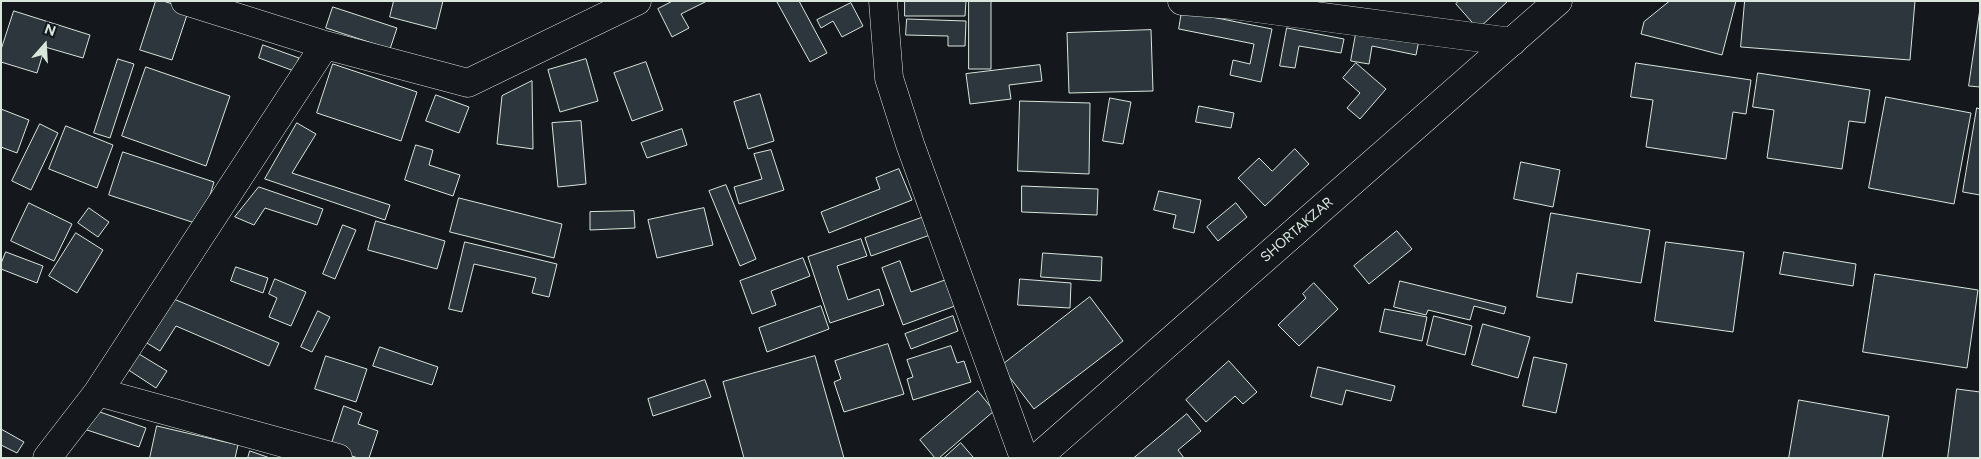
<!DOCTYPE html>
<style>
body{margin:0}
#map{position:relative;width:1981px;height:459px;overflow:hidden;background:#14181c;font-family:Figtree,sans-serif}
canvas{display:block}
.frame{position:absolute;inset:0;border:2px solid #d8e6dc;pointer-events:none}
.north{position:absolute;left:20px;top:20px;width:50px;height:50px;-webkit-text-stroke:4px #14181c;paint-order:stroke;rotate:19deg;font-size:14px;font-weight:700;line-height:20px;text-align:center;color:#d8e6dc}
.north::after{content:'';display:block;margin:auto;width:18px;height:22px;background:#d8e6dc;clip-path:polygon(50% 0,100% 100%,50% 72%,0 100%)}
</style>
<div id="map">
<canvas width="1981" height="459"></canvas>
<div class="frame"></div>
<div class="north">N</div>
</div>
<script>
const context = document.querySelector('canvas').getContext('2d');
context.lineJoin = 'round';
function fill(path, color) { context.fillStyle = color; context.fill(path, 'evenodd'); }
function trace(path, color, width, dash) { context.strokeStyle = color; context.lineWidth = width; context.lineCap = dash ? 'butt' : 'round'; context.setLineDash(dash || []); context.stroke(path); }
function write(font, color, halo, rows, align = 'center') {
  context.font = font + ' Figtree,sans-serif'; context.lineWidth = 4; context.setLineDash([]); context.textBaseline = 'middle'; context.strokeStyle = halo; context.fillStyle = color; for (const [text, x, y, turn = 0] of rows) {
    context.save(); context.translate(x, y); context.rotate((+turn || 0) * Math.PI / 180); context.textAlign = isNaN(turn) ? turn : align; if (halo) context.strokeText(text, 0, 0); context.fillText(text, 0, 0); context.restore();
  }
}
const building = new Path2D(`
 M156,1H163L189,9L172,60L140,50Z
 M394,1H443L436,29L390,17Z
 M673,1H707L681,14L689,28L672,37L658,9Z
 M779,1H799L827,53L810,62L777,2Z
 M905,1H966L965,16H905Z
 M969,1H991V69H969Z
 M1459,1H1508L1478,29L1456,4Z
 M1670,1H1736L1722,55L1641,34L1644,22Z
 M1745,1H1915L1910,60L1741,47Z
 M851,3L863,26L842,37L833,21L821,28L817,20Z
 M333,7L397,28L390,49L326,28Z
 M1980,9V87L1969,86Z
 M14,11L90,35L83,58L45,47L37,73L1,62V50Z
 M1182,11L1272,29L1261,82L1230,75L1233,60L1250,64L1254,44L1179,29Z
 M907,19L966,21L965,46H948V36L906,35Z
 M1358,23L1420,35L1416,55L1372,46L1369,64L1351,61Z
 M1287,28L1344,39L1341,53L1299,46L1295,68L1280,66Z
 M1151,30L1153,91L1069,93L1067,33Z
 M263,45L299,58L294,71L259,58Z
 M118,59L134,64L110,138L94,133Z
 M586,59L598,101L560,112L548,70Z
 M646,62L663,110L632,121L614,73Z
 M1356,63L1386,89L1360,119L1347,108L1360,93L1343,78Z
 M1636,63L1751,80L1746,114L1733,112L1726,159L1646,147L1653,100L1631,97Z
 M333,64L417,92L401,141L317,113Z
 M1040,65L1042,81L1009,85L1011,99L970,104L966,74Z
 M146,67L230,96L206,166L122,136Z
 M1758,73L1870,90L1865,123L1849,121L1842,169L1767,158L1774,110L1753,107Z
 M532,81L533,149L497,144L502,96Z
 M760,94L774,141L748,149L734,102Z
 M436,95L469,107L459,133L426,121Z
 M1886,97L1971,113L1954,204L1869,188Z
 M1110,98L1131,102L1123,144L1103,141Z
 M1020,101L1090,103L1089,174L1018,171Z
 M1199,106L1234,113L1231,128L1196,122Z
 M1977,108L1980,109V195L1963,192Z
 M1,109L29,120L17,153L1,147Z
 M581,121L586,184L558,187L552,123Z
 M297,123L316,134L292,173L390,205L385,220L265,179Z
 M40,124L58,133L31,190L12,181Z
 M66,126L113,145L97,188L49,169Z
 M682,129L687,145L647,158L641,143Z
 M416,145L433,150L429,165L460,175L453,196L405,180Z
 M1295,149L1309,164L1265,206L1238,178L1259,158L1272,171Z
 M771,150L784,190L739,204L734,187L762,179L754,154Z
 M123,152L214,182L201,225L109,195Z
 M1521,162L1560,170L1553,207L1514,199Z
 M899,169L912,200L829,233L821,212L880,189L876,178Z
 M726,185L756,259L740,266L709,191Z
 M1022,186L1098,189L1097,215L1022,212Z
 M259,187L323,209L317,225L265,208L254,225L235,217Z
 M1159,191L1201,200L1194,233L1173,228L1176,215L1154,210Z
 M459,198L562,224L554,258L450,232Z
 M29,203L72,224L54,261L11,241Z
 M1236,203L1247,217L1218,241L1207,227Z
 M89,208L109,222L98,237L78,223Z
 M704,208L713,245L657,258L648,220Z
 M634,211L635,228L590,230V212Z
 M1551,213L1650,230L1641,283L1577,273L1572,303L1537,297Z
 M924,217L930,235L871,256L865,238Z
 M376,221L445,241L437,269L368,250Z
 M343,225L356,230L335,279L323,274Z
 M1397,231L1412,249L1369,284L1354,266Z
 M76,233L103,250L77,293L49,276Z
 M861,239L867,256L837,266L848,300L879,289L884,305L830,323L808,257Z
 M465,242L557,264L549,297L532,293L536,278L474,264L462,312L449,309Z
 M1666,242L1744,252L1733,332L1655,321Z
 M6,252L43,266L37,283L1,269V264Z
 M1784,252L1856,264L1853,286L1780,274Z
 M1043,253L1102,257L1101,281L1041,277Z
 M803,258L810,276L771,291L776,305L752,314L740,281Z
 M900,261L911,292L945,280L955,306L903,325L882,268Z
 M236,267L268,278L263,293L231,281Z
 M1875,274L1978,290L1967,368L1863,352Z
 M275,279L306,292L291,326L269,317L277,298L269,294Z
 M1020,279L1071,283L1070,308L1018,305Z
 M1400,281L1506,307L1504,314L1474,306L1470,320L1428,310L1426,315L1394,307Z
 M1314,283L1338,309L1299,346L1278,325L1306,298L1303,294Z
 M169,297L279,343L269,366L176,326L160,351L142,340Z
 M1090,297L1123,341L1034,409L1001,366Z
 M821,306L829,329L767,352L759,328Z
 M1385,309L1427,317L1422,341L1380,332Z
 M318,311L330,317L312,352L301,347Z
 M953,316L958,331L911,349L905,334Z
 M1434,316L1472,326L1465,355L1427,345Z
 M1483,324L1530,337L1518,378L1472,365Z
 M888,344L904,394L844,412L834,382L841,379L835,361Z
 M951,346L957,363L964,361L971,382L913,400L907,379L913,377L907,360Z
 M380,347L438,367L432,385L373,366Z
 M134,351L167,371L156,388L124,367Z
 M326,356L367,369L356,402L315,389Z
 M815,356L844,458H744L723,382Z
 M1534,357L1567,364L1556,413L1523,406Z
 M1229,361L1257,392L1243,404L1235,396L1206,422L1186,400Z
 M1318,367L1395,386L1391,401L1346,390L1342,405L1311,397Z
 M705,380L711,397L653,416L648,399Z
 M1957,389L1980,392V458H1948Z
 M978,391L994,411L939,458H935L920,440Z
 M1799,400L1889,416L1882,458H1789Z
 M344,406L362,413L358,424L378,431L369,458H358L330,449Z
 M94,410L146,428L139,447L87,430Z
 M1187,414L1201,431L1178,450L1184,458H1134Z
 M157,426L238,445L235,458H150Z
 M1,429L24,442L17,453L1,445Z
 M961,443L973,457L971,458H944Z
 M250,451L270,458H248Z`);
fill(building, '#2c363c');
trace(building, '#d8e6dc', 1);
const street = new Path2D(`
 M185,1L325,45
 M883,1L889,78L910,144L1024,458
 M1182,1L1233,5L1512,42
 M98,392L338,458
 M47,458L98,392L325,45L468,83L637,1`);
const secondary = new Path2D(`
 M1037,458L1558,1`);
trace(street, '#d8e6dc', 29);
trace(secondary, '#d8e6dc', 29);
trace(street, '#14181c', 28);
trace(secondary, '#14181c', 28);
write('14px', '#d8e6dc', '#14181c', [
 ["SHORTAKZAR",1297,230,-41]
]);
</script>
